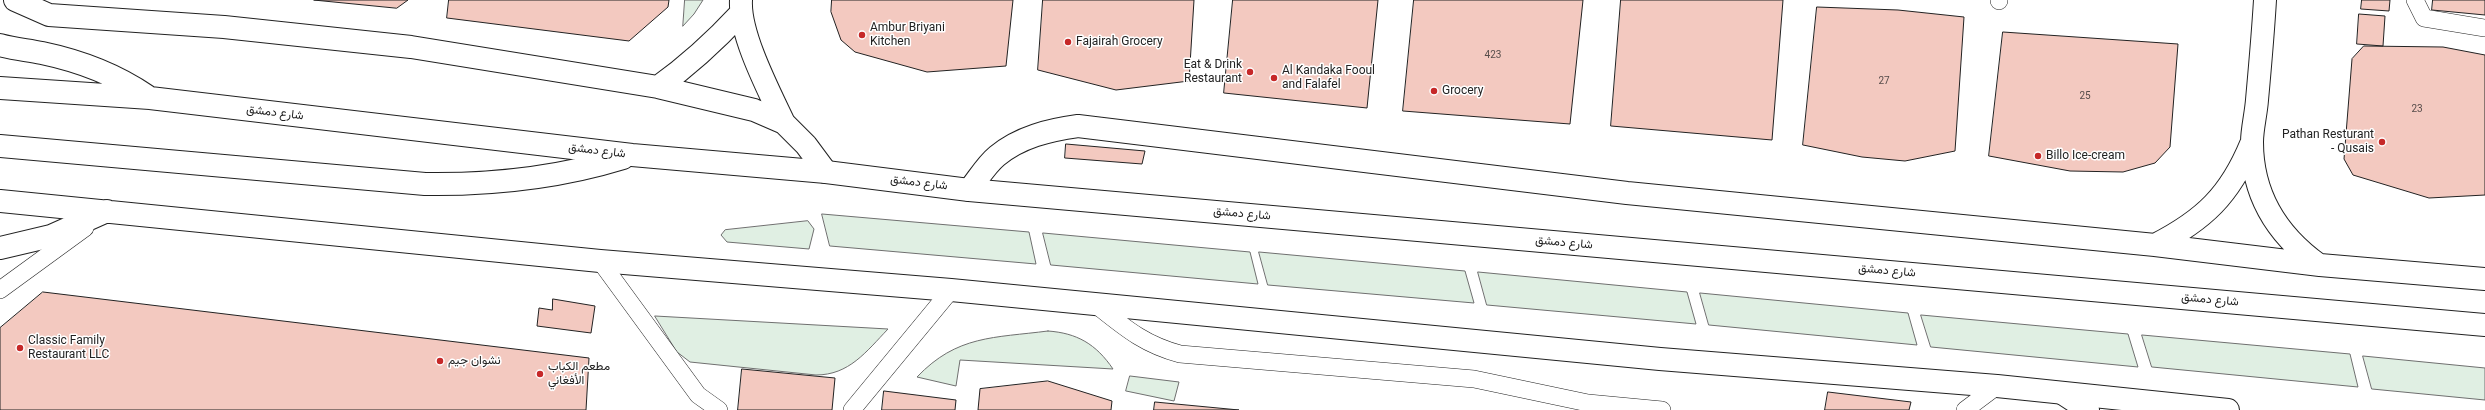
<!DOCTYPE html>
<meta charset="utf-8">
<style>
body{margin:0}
canvas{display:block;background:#fff}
</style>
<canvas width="2485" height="410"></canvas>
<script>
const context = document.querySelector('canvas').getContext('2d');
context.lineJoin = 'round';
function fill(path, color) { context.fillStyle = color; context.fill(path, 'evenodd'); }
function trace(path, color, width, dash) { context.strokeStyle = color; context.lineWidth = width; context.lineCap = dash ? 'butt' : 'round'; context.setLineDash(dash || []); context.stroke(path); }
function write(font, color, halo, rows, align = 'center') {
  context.font = font + ' Roboto,Vazirmatn,sans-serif'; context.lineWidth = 3; context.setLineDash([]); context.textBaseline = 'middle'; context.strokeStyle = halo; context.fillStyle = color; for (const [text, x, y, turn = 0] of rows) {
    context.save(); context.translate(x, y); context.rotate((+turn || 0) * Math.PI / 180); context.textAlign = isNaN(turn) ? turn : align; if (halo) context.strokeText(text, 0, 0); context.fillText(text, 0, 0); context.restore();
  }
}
const green = new Path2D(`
 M685,0H703L694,14L683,26Z
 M822,214L1029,232L1036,264L830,246Z
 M808,221L814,229L809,249L727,242L721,235L725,230Z
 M1043,233L1250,252L1258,284L1051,265Z
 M1259,252L1465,271L1474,303L1268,285Z
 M1478,272L1687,292L1696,324L1487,305Z
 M1700,293L1908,313L1917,345L1709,325Z
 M1921,315L2128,334L2138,367L1931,347Z
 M655,316L888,329C866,352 849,375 816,375L690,362L677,352Z
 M1048,331C1077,333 1096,344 1113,369L960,360L956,386L917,377C957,335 994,338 1048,331Z
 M2142,335L2350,354L2358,387L2152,367Z
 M2363,356L2485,368V400L2372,389Z
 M1130,376L1179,382L1174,401L1126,391Z`);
fill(green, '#e0efe3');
trace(green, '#6f6f6f', 1);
const building = new Path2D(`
 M314,0H408L397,8Z
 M449,0H669L668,7L629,41L447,18Z
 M832,0H1013L1006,66L927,72L855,52L841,40L831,12Z
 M1043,0H1194L1189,81L1116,90L1038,70Z
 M1233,0H1378L1367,108L1224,93Z
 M1414,0H1583L1570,124L1403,111Z
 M1621,0H1783L1772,140L1611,126Z
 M2362,0H2390L2389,11L2361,9Z
 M2433,0H2485V15L2432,10Z
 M1817,7L1898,10L1964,17L1955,151L1905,161L1862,157L1803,145Z
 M2359,14L2385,16L2383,46L2357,44Z
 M2003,32L2178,44L2170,147L2155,163L2123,172L2070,171L1989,156Z
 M2364,46L2443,47L2485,55V195L2429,198L2353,175L2344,159L2352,59Z
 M1066,144L1145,151L1142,164L1065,158Z
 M43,292L589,358L586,410H0V328Z
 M553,299L595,306L591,333L537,326L539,308L552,310Z
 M742,369L835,378L832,410H738Z
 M1048,381L1112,401L1111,410H978L980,389Z
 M884,391L956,400L955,410H882Z
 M1828,392L1911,402L1909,410H1825Z
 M1155,402L1239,410H1154Z`);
fill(building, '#f3c9c0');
trace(building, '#222', 1);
const service = new Path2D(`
 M2415,0L2424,18L2485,28
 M1999,1V0
 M600,261L698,395L719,410
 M0,290L85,228
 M1095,304C1124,327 1143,344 1180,354L1474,379L1588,403L1662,410
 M852,410L951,290
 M1965,410L1997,386`);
const minor = new Path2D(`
 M15,0L49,15L224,27L411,47L658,87L754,110L784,123L806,145L826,172
 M741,0C739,34 769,91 784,123
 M2265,0C2263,33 2260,67 2257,100C2256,114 2252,129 2252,142C2252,195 2277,235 2319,265
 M658,87C689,65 715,41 741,13
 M969,190C978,179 986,165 997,156C1020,137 1049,130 1078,126L1627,193L2155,245L2320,265L2485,279
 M2155,245C2204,220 2230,195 2251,144
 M2062,393L2088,410`);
const primary = new Path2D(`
 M0,45C14,49 28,50 42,53C80,61 115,74 147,96
 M0,88L150,98L632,155L826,172L969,190L2485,325
 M0,146L425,184C493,185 558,178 623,158
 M0,201L600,261L951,290L1660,359L1997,386L2228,410
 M0,248L51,236L107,211`);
trace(service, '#222', 18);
trace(minor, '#222', 24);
trace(primary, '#222', 24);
trace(service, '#fff', 17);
trace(minor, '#fff', 22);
trace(primary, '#fff', 22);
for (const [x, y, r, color] of [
 [862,35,4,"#c62828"],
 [1068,42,4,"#c62828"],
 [1250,72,4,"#c62828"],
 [1274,78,4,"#c62828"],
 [1434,91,4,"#c62828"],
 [2382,142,4,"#c62828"],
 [2038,156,4,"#c62828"],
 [20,348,4,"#c62828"],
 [440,361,4,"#c62828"],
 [540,374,4,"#c62828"]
]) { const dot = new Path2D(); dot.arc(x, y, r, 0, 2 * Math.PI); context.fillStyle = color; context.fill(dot); trace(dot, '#fff', 1.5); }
write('10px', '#564c4a', null, [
 ["423",1493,55],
 ["27",1884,81],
 ["25",2085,96],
 ["23",2417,109]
]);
write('12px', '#222', '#fff', [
 ["Ambur Briyani",870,28],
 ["Kitchen",870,42],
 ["Fajairah Grocery",1076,42],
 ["Eat & Drink",1242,65,"right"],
 ["Restaurant",1242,79,"right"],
 ["Al Kandaka Fooul",1282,71],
 ["and Falafel",1282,85],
 ["Grocery",1442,91],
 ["Pathan Resturant",2374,135,"right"],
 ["- Qusais",2374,149,"right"],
 ["Billo Ice-cream",2046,156],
 ["Classic Family",28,341],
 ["Restaurant LLC",28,355],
 ["نشوان جيم",448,361],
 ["مطعم الكباب",548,367],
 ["الأفغاني",548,381]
], 'left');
write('12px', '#222', '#fff', [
 ["شارع دمشق",275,113,7],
 ["شارع دمشق",597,151,7],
 ["شارع دمشق",919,183,7],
 ["شارع دمشق",1242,214,5],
 ["شارع دمشق",1564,243,5],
 ["شارع دمشق",1887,271,5],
 ["شارع دمشق",2210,300,5]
]);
</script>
